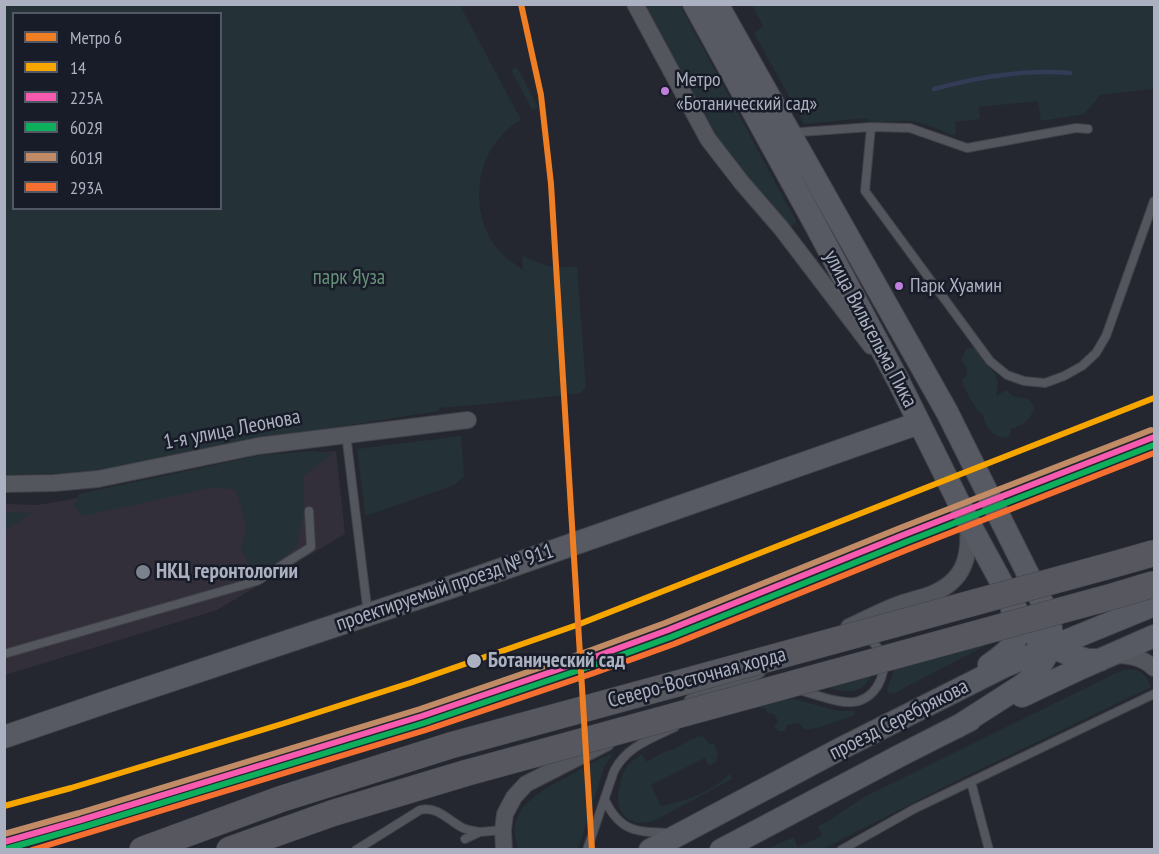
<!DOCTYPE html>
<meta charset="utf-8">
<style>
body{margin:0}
#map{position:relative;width:1159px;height:854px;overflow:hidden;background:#24272f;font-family:"PT Sans Narrow",sans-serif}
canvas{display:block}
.frame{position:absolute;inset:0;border:6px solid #acb1c1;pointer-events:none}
.legend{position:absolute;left:12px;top:12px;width:210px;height:198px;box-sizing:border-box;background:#181c28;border:2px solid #535865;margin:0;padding:8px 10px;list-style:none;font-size:18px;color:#acb1c1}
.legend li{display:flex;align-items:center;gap:12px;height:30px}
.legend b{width:30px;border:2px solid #535865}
</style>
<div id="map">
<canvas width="1159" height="854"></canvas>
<div class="frame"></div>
<ul class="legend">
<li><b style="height:8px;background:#f07e23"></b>Метро 6</li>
<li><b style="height:8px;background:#f7a600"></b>14</li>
<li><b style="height:8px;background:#f75aaf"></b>225А</li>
<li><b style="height:8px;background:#0daf5c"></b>602Я</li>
<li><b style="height:8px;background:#c18c65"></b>601Я</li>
<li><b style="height:8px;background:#f46f30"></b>293А</li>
</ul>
</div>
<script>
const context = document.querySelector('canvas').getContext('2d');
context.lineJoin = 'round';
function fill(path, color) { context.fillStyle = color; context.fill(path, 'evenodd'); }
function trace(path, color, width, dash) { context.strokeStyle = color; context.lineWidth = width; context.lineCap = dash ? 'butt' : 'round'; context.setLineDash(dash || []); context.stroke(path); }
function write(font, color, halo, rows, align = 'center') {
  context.font = font + ' "PT Sans Narrow",sans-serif'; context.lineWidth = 5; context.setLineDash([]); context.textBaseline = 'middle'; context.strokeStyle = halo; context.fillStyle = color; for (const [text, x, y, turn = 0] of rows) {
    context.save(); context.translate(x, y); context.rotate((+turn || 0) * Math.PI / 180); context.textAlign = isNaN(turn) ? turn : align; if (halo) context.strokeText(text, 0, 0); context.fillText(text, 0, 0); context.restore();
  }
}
fill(new Path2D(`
 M336,451L345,534L217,610L5,675V504L38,505L67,500L264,457Z`), '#322f3b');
fill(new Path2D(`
 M4,5H460L521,120C515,124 508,128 503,134C471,166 471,225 504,256C510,261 517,265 523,270L522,255C542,266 554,269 577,266L586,387L581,393L487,404L439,408V411L221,445L89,472L5,475ZM14,14H220V208H14Z
 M644,5H680L796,221L795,224L791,226L788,225L742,169L715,134L663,42Z
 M752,5H1154V89L1099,95L1098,98L1084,114L1041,121L1038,101L979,107L980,119L955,122L956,134L952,135C938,129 922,121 907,121C894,120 881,124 869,121L867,118L804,124L754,33L763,26Z
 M517,67L538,107L532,110L511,70Z
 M974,347L995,374L998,383L996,396L1006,390L1013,396L1029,399L1035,408C1028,421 1026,424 1011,429L1010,436L1002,438L992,433L986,425L982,414L977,410L962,384V380L967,375L966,366L961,360L966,349Z
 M461,436L464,476L455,485L365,516L357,449Z
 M314,451L333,454L304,475V512L296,548L257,575L240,548L247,529L236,490L215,487L83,516L74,507L79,494L262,455Z
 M5,512L32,513L5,531Z
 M994,641L893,694L888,693L887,689L893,673V658Z
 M1132,669C1144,671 1147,677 1151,687L952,783L823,849H766L794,837L798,847L822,836L818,826L829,821L862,798L1114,674L1124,670Z
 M872,674C861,702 835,689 813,683Z
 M778,695L839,711H854L855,714C844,719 815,731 804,729L799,723L787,725L785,731H778L774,726L778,721L774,714L767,713L765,708H760L758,704Z
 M703,736L709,744H714L718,753L716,762L709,766L705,758L651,785L661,806C687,801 710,792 730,774L732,779L656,820C628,830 612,811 620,784C622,778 623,771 627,766C631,761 636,758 642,754L646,761H649C653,758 661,753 666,751C669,750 673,750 676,748C685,743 693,737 703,736Z
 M613,753L604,768L578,849H519C502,810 539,792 567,777C582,768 597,760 613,753Z`), '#243136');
trace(new Path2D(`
 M934,89C978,77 1024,69 1070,73`), '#333b56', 4.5);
const lane = new Path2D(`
 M1088,129L1076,128L967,148L910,128L871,127L865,191L990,361L1007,375L1024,381L1045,383L1064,376L1082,366L1096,353L1106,336L1154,201
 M792,137L801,132L871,127
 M346,434L368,615
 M4,654L257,581L311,547L309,511
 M799,690C815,694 843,706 859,701C879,694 890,668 879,650C877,645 870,640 865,637
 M971,782L989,850
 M605,800C620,832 637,832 669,833
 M465,839L480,832L503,830
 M356,850L420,810C437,806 447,819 461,827C466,830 474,831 480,832
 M587,850L614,771C627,746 651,739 675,727
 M841,850L914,809L1154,694`);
const street = new Path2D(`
 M635,4L708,139L742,183L781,228L871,346
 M4,484L54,483L98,479L258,446L468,420
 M849,627C866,619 883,610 900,604C911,600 922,598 932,594C965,580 970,557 968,525
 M1113,655C1129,655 1142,657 1154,668
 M692,702L758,670
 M504,850L503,830L505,814L514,797L526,784L606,743`);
const secondary = new Path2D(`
 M694,4L815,224L899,382L968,521L1017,611L1036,637L1051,647L1071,655L1088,660H1100
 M717,4L947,412L1045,608L1050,622L1052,637L1051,647L1036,674L1024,684L957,727
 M989,665C1000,657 1019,645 1018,628C1018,622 1014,615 1012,610
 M1022,696L1079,669L1154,636
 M4,737L115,699L451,587L919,423
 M650,850L840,749L1005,666L1154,605
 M721,850L903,754L970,720`);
trace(lane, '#404148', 10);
trace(street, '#404148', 18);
trace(secondary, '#404148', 24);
trace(lane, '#54565d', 8);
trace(street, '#54565d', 16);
trace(secondary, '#575a62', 22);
const primaryBridge = new Path2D(`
 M142,850L281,799L452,745L1119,563L1154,553
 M229,850L333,813L466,773L1114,596L1154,584`);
trace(primaryBridge, '#41444c', 27, []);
trace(primaryBridge, '#56575f', 26);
trace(new Path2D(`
 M4,806L71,788L285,723L410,683L577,625L1154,398`), '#f7a600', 6);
trace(new Path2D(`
 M4,842L81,820L422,716L589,659L668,630L903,535L1154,437`), '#f75aaf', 6);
trace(new Path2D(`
 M6,849L83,827L424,723L591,666L671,637L906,542L1154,445`), '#0daf5c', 6);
trace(new Path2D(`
 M4,834L79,813L420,709L586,652L665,623L900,528L1151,430`), '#c18c65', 6);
trace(new Path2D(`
 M32,850L426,730L594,673L674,644L909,549L1154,453`), '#f46f30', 6);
trace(new Path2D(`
 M521,4L541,95L551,184L592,850`), '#f07e23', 6);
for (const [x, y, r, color] of [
 [665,91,5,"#c07fdc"],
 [899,286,5,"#c07fdc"],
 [143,572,8,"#7c818e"],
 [474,661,8,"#acb1c1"]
]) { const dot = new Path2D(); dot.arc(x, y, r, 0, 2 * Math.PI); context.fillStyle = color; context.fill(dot); trace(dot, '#181c28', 2); }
write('20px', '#acb1c1', '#181c28', [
 ["Метро",676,80],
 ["«Ботанический сад»",676,104],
 ["Парк Хуамин",910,286]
], 'left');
write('21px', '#669077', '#181c28', [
 ["парк Яуза",349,278]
]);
write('21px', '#acb1c1', '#181c28', [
 ["улица Вильгельма Пика",870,329,62],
 ["1-я улица Леонова",232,430,-11],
 ["проектируемый проезд № 911",445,588,-19],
 ["Северо-Восточная хорда",697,678,-15],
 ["проезд Серебрякова",899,720,-27]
]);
write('bold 21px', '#acb1c1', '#181c28', [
 ["НКЦ геронтологии",156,572]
], 'left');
write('bold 21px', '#acb1c1', '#181c28', [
 ["Ботанический сад",488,661]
], 'left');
</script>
